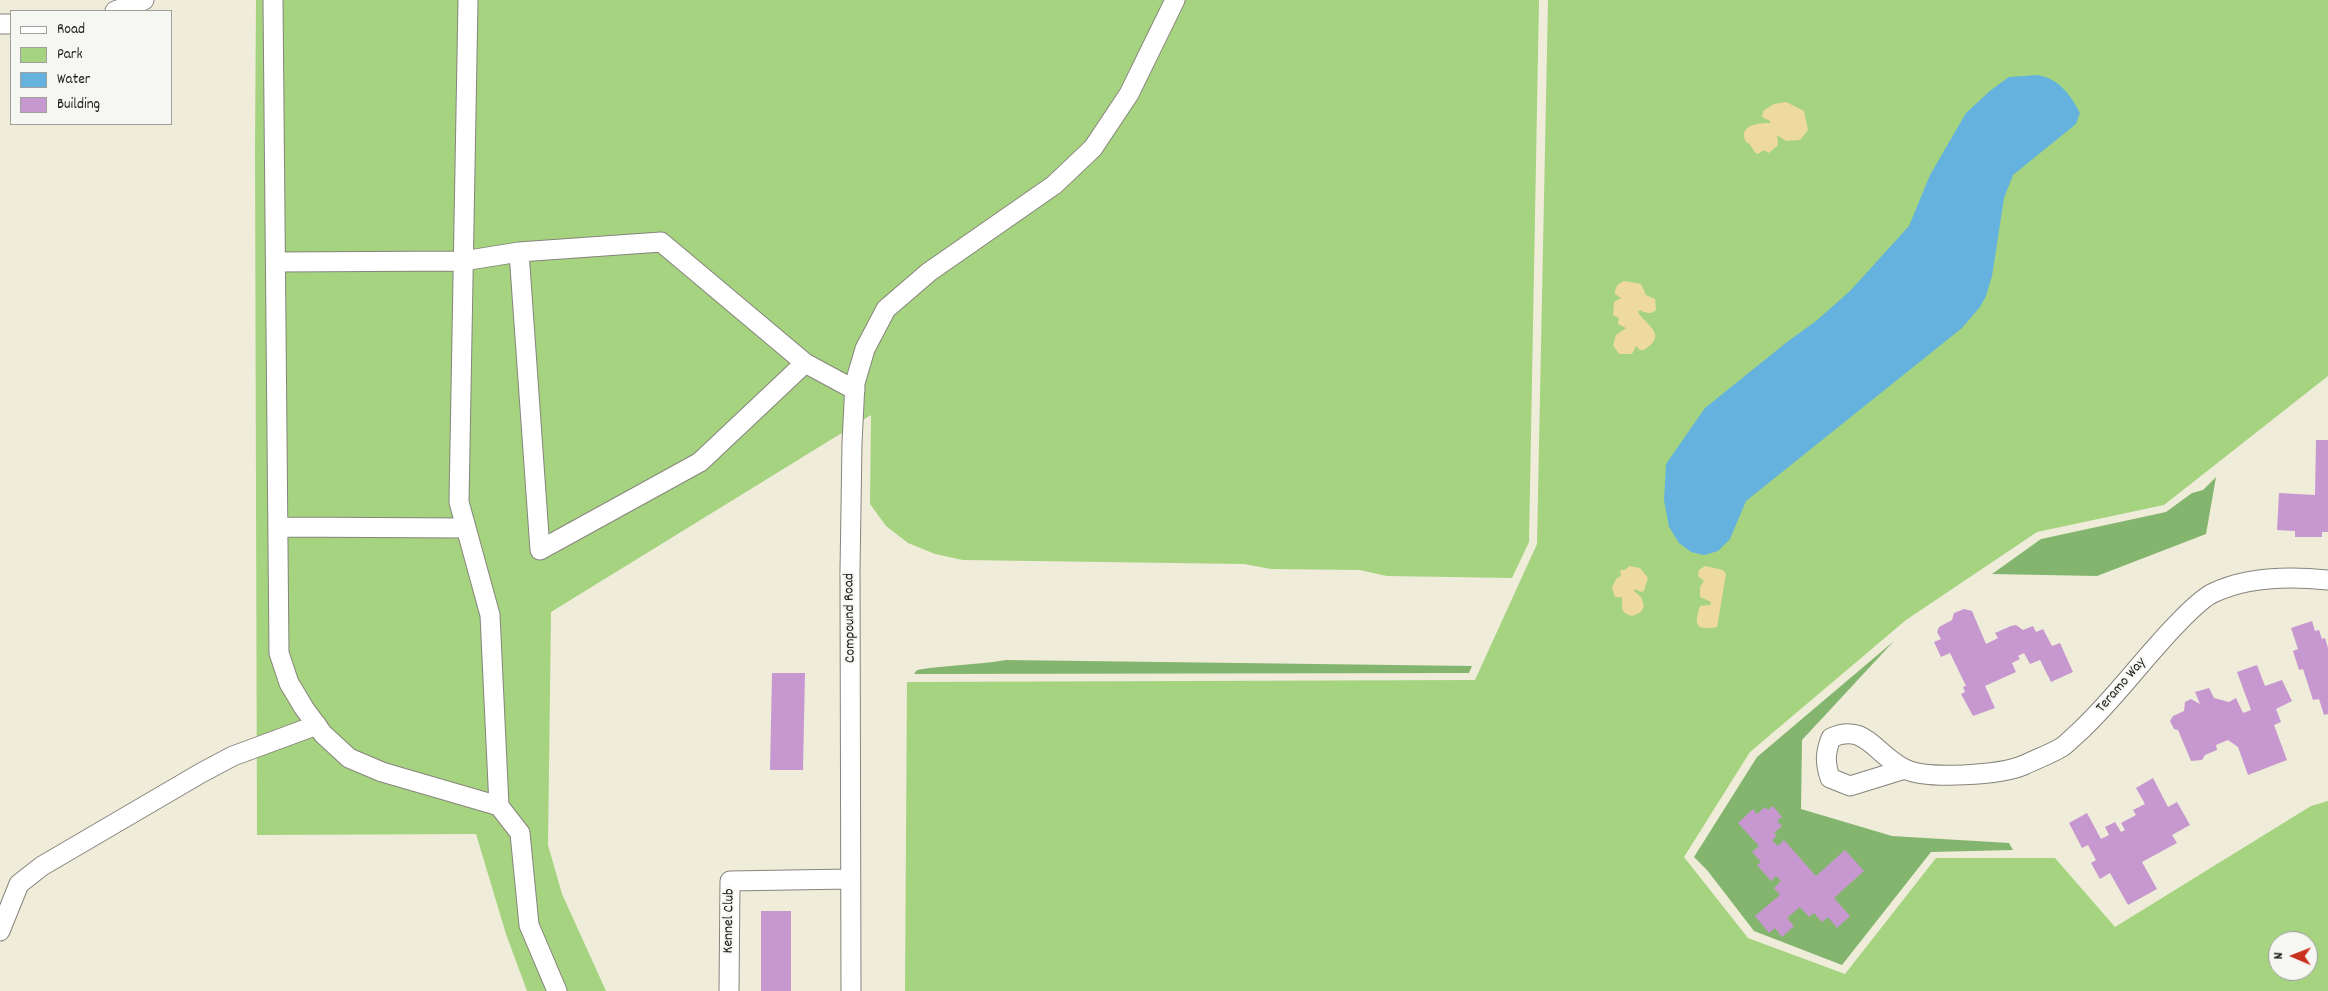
<!DOCTYPE html>
<style>
body{margin:0}
#map{position:relative;width:2328px;height:991px;overflow:hidden;background:#efecda;font-family:Dekko,sans-serif}
canvas{display:block}
.legend{position:absolute;left:10px;top:10px;width:162px;height:115px;box-sizing:border-box;background:#f6f6f2;border:1px solid #9f9f9c;margin:0;padding:6px 9px;list-style:none;font-size:15px;color:#1c1c1c}
.legend li{display:flex;align-items:center;gap:10px;height:25px}
.legend b{width:25px;border:1px solid #9f9f9c}
.north{position:absolute;left:2268px;top:931px;width:50px;height:50px;box-sizing:border-box;background:#f6f6f2;border:1px solid #9f9f9c;border-radius:50%;rotate:271deg;font-size:14px;font-weight:700;line-height:20px;text-align:center;color:#1c1c1c}
.north::after{content:'';display:block;margin:auto;width:18px;height:22px;background:#c8321e;clip-path:polygon(50% 0,100% 100%,50% 72%,0 100%)}
</style>
<div id="map">
<canvas width="2328" height="991"></canvas>
<ul class="legend">
<li><b style="height:6px;background:#fff"></b>Road</li>
<li><b style="height:14px;background:#a5d380"></b>Park</li>
<li><b style="height:14px;background:#65b2de"></b>Water</li>
<li><b style="height:14px;background:#c798cf"></b>Building</li>
</ul>
<div class="north">N</div>
</div>
<script>
const context = document.querySelector('canvas').getContext('2d');
context.lineJoin = 'round';
function fill(path, color) { context.fillStyle = color; context.fill(path, 'evenodd'); }
function trace(path, color, width, dash) { context.strokeStyle = color; context.lineWidth = width; context.lineCap = dash ? 'butt' : 'round'; context.setLineDash(dash || []); context.stroke(path); }
function write(font, color, halo, rows, align = 'center') {
  context.font = font + ' Dekko,sans-serif'; context.lineWidth = 4; context.setLineDash([]); context.textBaseline = 'middle'; context.strokeStyle = halo; context.fillStyle = color; for (const [text, x, y, turn = 0] of rows) {
    context.save(); context.translate(x, y); context.rotate((+turn || 0) * Math.PI / 180); context.textAlign = isNaN(turn) ? turn : align; if (halo) context.strokeText(text, 0, 0); context.fillText(text, 0, 0); context.restore();
  }
}
fill(new Path2D(`
 M256,0H1539L1529,542L1512,578L1387,576L1360,570L1271,569L1244,564L963,560L935,554L908,543L886,526L870,504L871,415L551,612L548,845L562,894L606,991H527L506,934L476,834L257,835L255,147Z
 M1548,0H2328V376L2164,505L2037,532L1906,620L1750,752L1684,857L1748,938L1845,974L1936,858H2055L2115,927L2311,806L2328,801V991H905L907,682L1475,680L1537,544ZM2278,941H2308V971H2278Z`), '#a5d380');
fill(new Path2D(`
 M2216,477L2206,534L2097,576L1992,574L2041,539L2166,512L2192,493L2203,490Z
 M1894,641L1802,740L1801,809L1892,836L2009,843L2013,850L1931,852L1842,965L1754,931L1707,870L1694,857L1757,757Z
 M1006,660L1472,666L1469,673L914,674L917,670C947,665 976,665 1006,660Z`), '#84b56e');
fill(new Path2D(`
 M1786,102L1804,111L1808,130L1800,140L1786,141L1777,135L1778,145L1769,153L1764,150L1758,154C1753,152 1754,150 1751,146C1749,143 1746,143 1745,140C1739,124 1761,123 1770,123V121L1762,117L1763,111L1774,104Z
 M1624,281L1641,284L1646,295L1655,299L1656,310C1650,315 1646,313 1640,310L1638,312C1646,326 1669,334 1644,350H1640L1636,346L1632,354H1619L1613,345L1616,335L1626,328L1618,324L1619,318L1613,315L1614,302L1621,298L1615,294C1615,286 1618,284 1624,281Z
 M1629,566L1640,568L1648,578L1644,591L1641,592L1635,589L1634,591L1641,597L1644,606L1641,612L1632,616C1619,612 1623,608 1622,597H1615L1612,588L1616,579L1621,576L1620,570H1625Z
 M1705,566L1723,570L1726,574L1717,627C1695,631 1694,625 1700,606L1710,605L1711,602L1700,597V587L1704,581L1698,576L1699,570Z`), '#eeda9e');
fill(new Path2D(`
 M2038,75C2059,79 2070,94 2080,113L2076,124L2013,175L2004,198L1992,276L1986,296L1980,307L1962,328L1746,501L1730,539L1718,551L1704,555L1691,552L1679,543L1669,527L1664,500L1666,464L1705,408L1787,342L1816,321L1850,291L1909,226L1930,175L1966,113L1991,90L2009,77Z`), '#65b2de');
fill(new Path2D(`
 M2316,440H2328V532H2322V537H2295V531L2277,530L2279,493L2315,495Z
 M1964,609L1972,611L1986,644L1998,638L1995,633L2011,626L2016,625L2023,630L2033,626L2036,632L2043,629L2052,646L2060,643L2073,672L2051,682L2040,660L2030,664L2024,653L2018,656L2020,659L2012,663L2016,672L1985,686L1995,708L1973,716L1961,694L1965,692L1963,687L1966,686L1950,653L1941,657L1934,642L1941,639L1937,632L1939,627L1952,620L1954,613Z
 M2312,621L2315,631L2319,630L2322,639L2325,638L2328,648V714L2324,715L2319,699L2313,700L2303,669L2299,670L2293,651L2298,649L2291,628Z
 M2257,665L2265,686L2282,680L2292,701L2276,709L2281,722L2274,725L2287,760L2248,775L2238,747L2228,740L2216,745L2217,750L2205,755L2202,760L2191,761L2178,730L2174,729L2170,721L2173,716L2184,711L2185,702L2191,699L2200,704L2195,692L2209,688L2214,698L2229,702L2236,698L2243,713L2251,710L2237,672Z
 M772,673H805L803,770H770Z
 M2153,778L2168,807L2177,802L2190,825L2172,835L2177,843L2142,862L2157,889L2128,905L2110,873L2100,879L2091,863L2096,860L2088,845L2082,848L2069,823L2087,813L2101,839L2109,835L2105,827L2115,822L2121,832L2125,830L2121,823L2136,815L2133,810L2145,804L2136,788Z
 M1773,806L1782,817L1777,821L1782,826L1774,833L1777,836L1772,840L1778,846L1784,840L1816,876L1845,850L1864,871L1834,898L1850,916L1837,928L1828,917L1822,922L1814,913L1809,917L1800,907L1787,918L1794,926L1782,937L1775,928L1769,933L1755,916L1780,895L1774,888L1781,881L1776,876L1771,881L1757,865L1761,862L1752,852L1759,846L1738,823L1753,809L1757,814L1765,807L1768,810Z
 M761,911H791V991H761Z`), '#c798cf');
const minor = new Path2D(`
 M273,0L279,653L289,683L304,708L323,734L349,758L382,772L499,806L520,833L529,925L557,991
 M468,0L459,502L490,615L499,806
 M115,11L144,0
 M0,24H11
 M519,252L661,242L805,363L855,390
 M276,262L463,261L519,252L540,550L700,462L805,363
 M278,527L466,528
 M1905,769L1850,786L1830,778C1825,763 1825,753 1831,738C1866,722 1875,755 1905,769C1927,780 2001,775 2024,765C2036,759 2051,754 2062,747C2068,743 2073,737 2079,732C2107,706 2130,676 2155,648C2167,634 2198,600 2213,593C2248,576 2290,576 2328,580
 M0,931L19,884L42,866L201,773L233,756L317,725
 M729,991L730,881L850,879
 M851,991L850,570L852,443L855,383L865,349L886,309L929,272L1054,185L1093,148L1129,94L1175,0`);
trace(minor, '#86847b', 21);
trace(minor, '#fff', 19);
write('15px', '#1c1c1c', '#f6f6f2', [
 ["Compound Road",851,618,-91],
 ["Teramo Way",2122,686,-49],
 ["Kennel Club",730,921,-89]
]);
</script>
